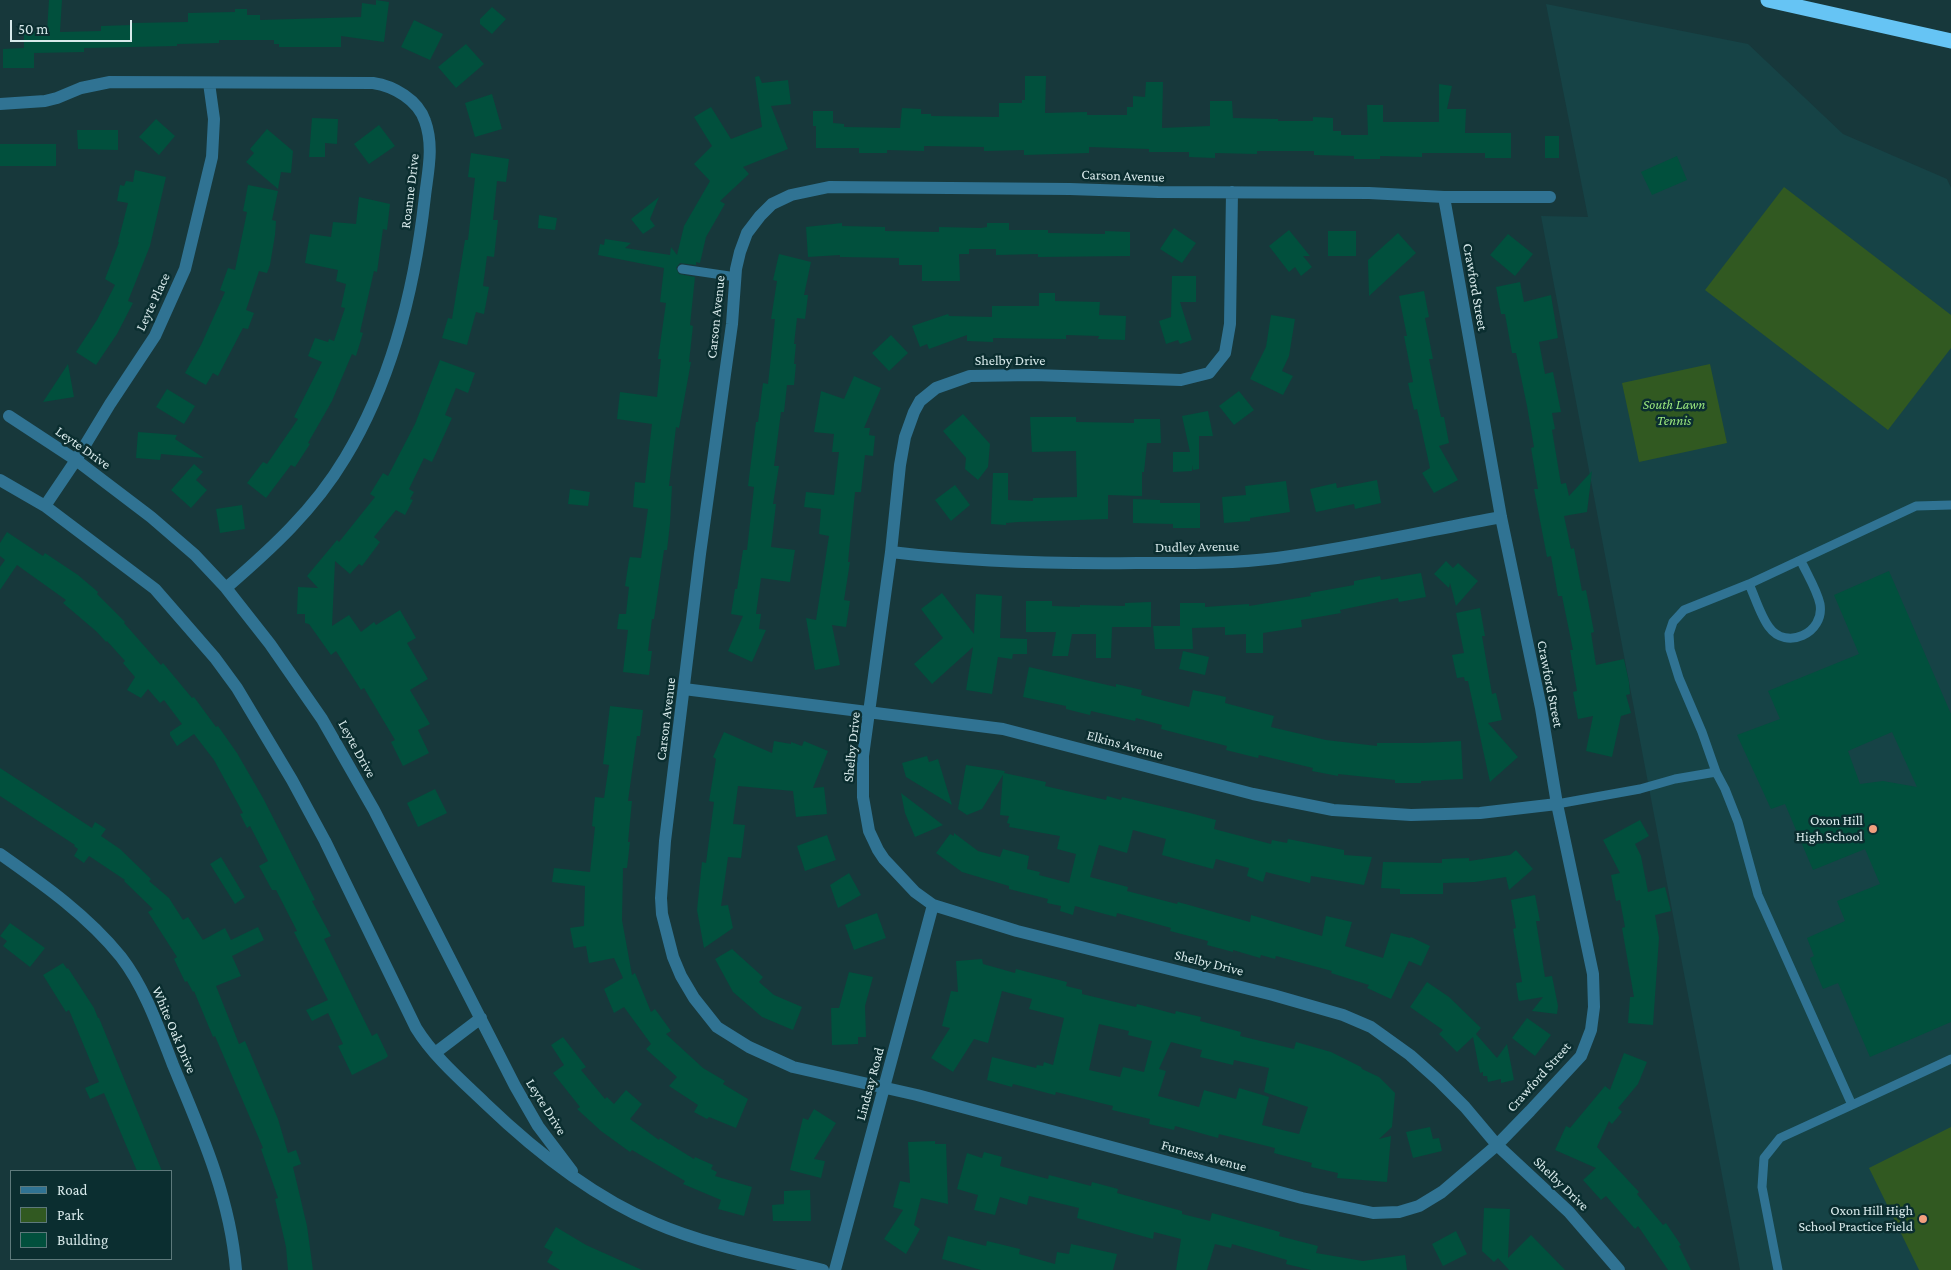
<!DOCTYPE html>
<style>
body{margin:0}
#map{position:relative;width:1951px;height:1270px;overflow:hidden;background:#17383b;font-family:"Crimson Pro",serif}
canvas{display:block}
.legend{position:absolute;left:10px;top:1170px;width:162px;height:90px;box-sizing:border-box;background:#0b2e30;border:1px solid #5d797b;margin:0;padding:6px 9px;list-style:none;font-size:15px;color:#d8eaeb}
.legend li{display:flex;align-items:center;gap:10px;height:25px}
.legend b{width:25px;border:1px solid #5d797b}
.scale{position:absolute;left:10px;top:20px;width:122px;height:22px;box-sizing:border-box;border:2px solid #d8eaeb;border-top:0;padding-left:6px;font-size:15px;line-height:18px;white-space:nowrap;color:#d8eaeb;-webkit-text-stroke:4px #0b2e30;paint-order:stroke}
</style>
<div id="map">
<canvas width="1951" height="1270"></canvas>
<ul class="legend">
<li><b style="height:6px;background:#307393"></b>Road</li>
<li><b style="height:14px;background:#315921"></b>Park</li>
<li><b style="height:14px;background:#01503d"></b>Building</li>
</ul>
<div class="scale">50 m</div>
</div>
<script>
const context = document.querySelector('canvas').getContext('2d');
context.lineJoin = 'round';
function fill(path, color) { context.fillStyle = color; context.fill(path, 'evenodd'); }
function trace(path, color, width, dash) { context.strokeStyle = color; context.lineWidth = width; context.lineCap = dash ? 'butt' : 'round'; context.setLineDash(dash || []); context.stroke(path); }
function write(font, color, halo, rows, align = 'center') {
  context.font = font + ' "Crimson Pro",serif'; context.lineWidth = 5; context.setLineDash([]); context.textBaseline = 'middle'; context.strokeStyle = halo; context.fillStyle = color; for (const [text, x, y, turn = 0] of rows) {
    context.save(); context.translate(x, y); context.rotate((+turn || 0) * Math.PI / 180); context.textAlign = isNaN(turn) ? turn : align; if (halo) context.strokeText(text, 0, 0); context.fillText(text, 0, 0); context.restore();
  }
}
fill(new Path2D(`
 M1546,4L1748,44L1843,134L1947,179L1951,188V1270H1740L1541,216L1588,217Z`), '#164346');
fill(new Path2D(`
 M1784,187L1951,315V348L1888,430L1705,290Z
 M1710,364L1727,443L1639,462L1622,383Z
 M1951,1127V1270H1919L1869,1168Z`), '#315921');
fill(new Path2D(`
 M49,0H62L60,32L101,31V26L132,25V23L188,22V13L235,12V9H247V15H260V20L361,17L362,3L376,5V0L389,2L384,42L341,36V47H279V44H274V40H219V43L177,44V46L84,48V52L34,53V68H3V49L24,48V32L47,31Z
 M492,7L506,19L492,34L480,24V19Z
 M414,20L443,34L430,60L401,47Z
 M466,44L484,64L456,88L438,67Z
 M759,76L762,83L788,80L791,104L771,106L788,149L743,167L749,174L720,201L725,204L706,237L700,263L696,262V265L680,263L676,268L679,274L695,277L690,325L693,326L689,362H691L679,428L676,427L669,486H672L670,524L667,550H664L654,619H652L648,651H652L649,675L623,672L628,630L617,629L619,614H626L629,587L625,586L629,560L630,557L641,558L648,509L633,507L635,482L645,483L652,424L617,419L620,392L657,397L661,359H658L666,303L660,302L664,268L598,255L600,244L604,245L605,239L631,243L625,248L670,255L671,247L677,255L684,226L710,181L694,164L712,146L694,117L711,107L731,139L762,127L755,77Z
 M1025,76H1046L1045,113L1087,112V115H1127V107H1133V96L1145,97L1146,82H1163L1162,128L1210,126V101H1232L1233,118L1278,119V121H1313V117L1333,118V131H1341V135H1368L1367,105H1383V122H1439V84L1452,86L1447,109H1466L1465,133H1511V158H1485V153H1422V157L1380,156V159H1354V156L1314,155V151H1257V154L1215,153V158L1189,157V152H1149V149L1089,147V153L1024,155V150L984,151V147L924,146V151L887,150V153H859V148H816V126H813V111H833V123L844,124V127L900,128L902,108L921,109V114H931V116L999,117V103H1022V100H1025Z
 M492,94L502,129L475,137L465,103Z
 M312,118L338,119L337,144L325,143V157H309Z
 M156,119L175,136L159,155L139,137Z
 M379,125L395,146L369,164L354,144Z
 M267,129L293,151L291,173L281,172L278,189L246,162L254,153L250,149Z
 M77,130H118V150L78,149Z
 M1545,136H1559V158H1545Z
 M0,144H56V166H0Z
 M471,153L509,159L506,182L497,181L493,220H498L494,257L487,256L483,286L489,287L484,314L476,312L467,345L442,338L448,318L452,319L465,240H468L475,178L468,177Z
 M1677,156L1687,180L1652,195L1641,172Z
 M135,170L166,177L150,246L128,301L133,303L117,334L96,365L76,352L97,320L115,285L105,279L119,242H118L128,203L117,201L120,185L124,186L126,181L133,182Z
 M248,185L278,191L272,220L276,221L275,235L270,265L267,273L259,271L246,310L254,313L248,329L243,328L218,376L213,373L206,385L185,373L201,345L225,292L220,290L228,268L235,270L247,212L243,211Z
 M359,197L390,204L387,230L383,229L377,272L374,271L360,332L363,333L356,356L352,354L332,401L308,443L310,444L295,467L291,465L266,498L247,483L263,462L267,464L298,419L294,417L322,362L308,356L315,338L328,342L329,339L334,341L345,308L341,307L346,284L336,281L338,270L305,263L310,234L331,237L333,222L356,224Z
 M659,197L650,219L655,226L643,234L631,219Z
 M539,215L557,218L555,230L538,228Z
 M842,223V226L885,227V231L939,232V227L981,228L987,227V223H1009V230H1048V233L1105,234V231L1130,232V256L1038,257V254L996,255V249H969V254H959L960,281H922V265H899V258L840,257V255L808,257L806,227Z
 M1174,228L1196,243L1182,263L1160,249Z
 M1289,230L1310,256H1303L1312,267L1301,276L1295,267L1289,272L1269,246Z
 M1328,231H1356V256H1328Z
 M1398,233L1416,253L1369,296L1368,260Z
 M1508,234L1533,254L1515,276L1490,255Z
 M779,254L811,262L804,295H808L805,319L797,318L794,344H796L794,364H796L794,385H787L784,412H781L774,466H779L773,504H776L771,547L795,550L790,582L761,578L756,614H761L759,629L766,630L752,662L728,651L743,616L731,614L735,589H737L743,550H747L754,487L748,486L756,422H758L763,383L768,384L775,319H771L777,281L773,280Z
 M1172,276H1196V302H1180L1192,340L1180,344L1178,340L1166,344L1159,321L1171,317Z
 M1520,282L1524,302L1551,295L1558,338L1539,342L1545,374L1553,372L1561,412L1552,413L1555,429L1552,430L1561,484L1566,483L1569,496L1592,471L1587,512L1564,516L1571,549L1574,548L1582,591L1586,590L1594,632L1591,633L1596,665L1624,659L1629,682L1630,694L1626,695L1631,713L1621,716L1612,757L1586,751L1593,716L1578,719L1573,692L1577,691L1570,650H1573L1562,596H1558L1551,556L1547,557L1534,489H1538L1531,448L1534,447L1527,406L1516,353H1512L1505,314H1501L1496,287Z
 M1424,291L1429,317L1425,318L1433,359H1429L1441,417H1444L1449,443L1439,446L1458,480L1434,493L1422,473L1430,468L1417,409L1414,410L1408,383L1413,382L1404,336H1407L1399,296Z
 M1039,293H1055V301L1100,302L1099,315L1126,316L1125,340L1098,339L1099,336L1066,335V339L993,338V342L967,341V335L929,349L927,344L920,347L912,326L948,314L949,316L992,317V306H1039Z
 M1271,315L1295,319L1289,356L1282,371L1293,376L1283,395L1250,379L1266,347Z
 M891,335L908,353L889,371L872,353Z
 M440,360L475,373L468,393L456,388L445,415L452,418L432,462L424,458L409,489L414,492L410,499L413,500L405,515L396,510L374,537L380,542L362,566L359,564L350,574L335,561L332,626L349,615L361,632L374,622L376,625L400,610L416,638L407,643L428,679L410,690L430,724L418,730L429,753L403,766L391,742L395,740L364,688L361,690L336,651L331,655L309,624L305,623V614H297L298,587L318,588L307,576L337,540L339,542L375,497L370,494L383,473L388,476L415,424Z
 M68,364L74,397L43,402Z
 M854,376L881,388L864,428H870L869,435L875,436L873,456L865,455L861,492H855L848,562H850L844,600L850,601L846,627L832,625L840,665L815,670L806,618L816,620L829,536L819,534L821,509L804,507L806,492L834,495L839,452H832L834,434L814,432L821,391L844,399Z
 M167,389L195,406L184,424L156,407Z
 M1239,391L1254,410L1234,425L1219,406Z
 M1208,411L1213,436H1199V469L1193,470L1192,465V471L1173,472V452H1190L1182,416Z
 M963,414L990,444L988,467L978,480L965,469L966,458L943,431Z
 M1030,417H1076V422L1134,423V419H1160L1161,443H1147L1144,472H1142V496L1108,495V519L1018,522L1006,523V525L991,524L993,473H1008V500L1033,501V498L1077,497L1076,451L1032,452Z
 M138,432L177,435L175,439L204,458L161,454L160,460L136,458Z
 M194,464L203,472L196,480L207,490L191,508L171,490Z
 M1377,480L1381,503L1355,509L1354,504L1316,512L1310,489L1336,483L1337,488Z
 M1286,481L1290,512L1250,518V521L1224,523L1222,497L1246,495L1245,486Z
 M955,485L970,505L951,521L935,500Z
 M570,489L590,492L588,506L568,504Z
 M1133,499L1160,500V503H1200V528H1173V524L1133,523Z
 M242,505L245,529L220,533L216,509Z
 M7,532L43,556L45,553L78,575L98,592L97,594L125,622L124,623L161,665L163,663L192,698L194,697L216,727L218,726L237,753L263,798L282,835L315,900L312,901L331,936L324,939L372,1036L377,1033L388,1056L386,1058L352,1075L338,1046L343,1044L328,1013L312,1021L306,1010L328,1000L294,932L297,931L276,890H272L259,866L268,861L250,826L247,828L240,814L243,813L214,760L194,734L177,746L170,735V732L182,724L164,700L160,703L148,689L141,698L127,690L135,677L123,663L125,661L107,641L106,642L97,632L63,603L66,600L17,565L0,590V567L5,560L0,556V543Z
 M1446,561L1453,568L1458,563L1478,581L1456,606L1450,583L1449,588L1434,574Z
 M1889,571L1951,714V1022L1870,1057L1838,983L1823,989L1810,958L1814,956L1807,938L1845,921L1837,901L1880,884L1865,849L1813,870L1785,804L1771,809L1737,735L1780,719L1768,691L1859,654L1834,595ZM1892,732L1917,787L1883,781L1860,784L1848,751Z
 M1421,573L1426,597L1399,602L1398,598L1340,610L1341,613L1301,620L1302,627L1263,633V653H1246V634L1225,635V627L1192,628L1193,649H1155L1153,626H1180V603H1205V607L1249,604V606L1311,596L1310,593L1354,585V581L1380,576L1381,580Z
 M942,593L974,634L976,594L1002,596L1000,638L1027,639V654H1013L1012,659L998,657L992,694L966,690L973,647L932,684L914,664L943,638L921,609Z
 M1026,601H1052V606L1080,607V605L1125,606V603L1151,602V627H1112L1111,658H1096V634H1072L1068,656H1052L1056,632H1026Z
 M1480,608L1485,636H1482L1492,694L1496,693L1502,720L1488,723L1518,757L1490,782L1468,681H1465L1464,677L1457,678L1452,655L1464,653L1456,613Z
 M1183,651L1209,657L1205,675L1179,669Z
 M1029,667L1116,687V684L1142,690L1141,695L1189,707L1193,690L1226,697L1225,703L1274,716L1271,727L1326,740L1377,746V743H1423L1461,741L1463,779L1421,781V783H1395V780L1338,774V776L1312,771L1313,768L1259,755L1258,758L1226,750L1227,746L1161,729L1162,725L1136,718L1135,721L1091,711L1090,715L1066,709V706L1023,697Z
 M610,706L643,710L640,736H637L628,801H632L628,842H630L627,868H623L622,920L632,975L635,973L651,1012L655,1009L671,1031L666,1034L703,1068L725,1081L723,1084L748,1099L736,1128L709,1117L707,1119L694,1112L698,1105L669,1086L677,1077L646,1049L651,1044L624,1007L614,1013L604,989L623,978L614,958L589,963L586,946L574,948L570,928L584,926L585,886L552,882L554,868L590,872L595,827L592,826L595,797L604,798L609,765L603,764Z
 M724,732L772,753L774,741L791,744V742L802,746L804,741L828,751L813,788L824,787L827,814L796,817L793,791L738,786L733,824L745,825L741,858L728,857L721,906L728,905L733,928L704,948L697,910L702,862L706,863L714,802L709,801L716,759L713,757Z
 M927,756L929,762L938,759L952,805L906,777L902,763Z
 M966,765L1005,771L1004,773L1046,782L1045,786L1106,800L1107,796L1121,800L1122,797L1190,813L1216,820L1214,829L1271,844L1272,840L1287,843L1288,839L1344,850V855L1372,857L1364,885L1311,876L1310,883L1266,872L1263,882L1247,876L1249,868L1216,859L1213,869L1162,855L1166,839L1133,830L1127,853L1099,845L1090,877L1128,887L1127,891L1177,904L1178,902L1250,922L1251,915L1322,936L1326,916L1352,922L1345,946L1383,958L1391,933L1410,938L1411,937L1430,946L1421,966L1409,961L1391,999L1367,988L1369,985L1331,973L1332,971L1276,956L1275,959L1261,955L1260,958L1233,950V952L1207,945L1208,941L1170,931L1171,928L1117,913L1116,917L1075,906L1073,915L1060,911L1061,906L1047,903L1048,899L1009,889V886L962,872L936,853L950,834L954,836V833L978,851L1000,857L1003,849L1029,856L1027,869L1040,872L1039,875L1069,883L1076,854L1057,849L1060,836L1009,827L1010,824L1007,823L1009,816L1000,815L1003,775L982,809L967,815L958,809Z
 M0,768L92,828L95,822L106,829L101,836L120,849L151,879L149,881L169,898L183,920L188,917L203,940L225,928L231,940L258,927L264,940L232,956L241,976L216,986L239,1044L245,1041L278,1119L288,1153L296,1150L301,1164L293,1167L307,1226L313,1270H288L286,1247L275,1199L278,1198L261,1149L263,1148L215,1036L213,1037L194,991L193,992L187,981L185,982L174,959L177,957L148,912L153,909L124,881L125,880L89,856L84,863L74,856L78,849L74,846L75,845L0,796Z
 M435,789L447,813L418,827L407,803Z
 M901,793L943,825L915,837L905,813Z
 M1640,820L1649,836L1635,844L1641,856L1648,892L1665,887L1671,911L1655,915L1659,938L1653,1025L1628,1023L1630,997H1634L1622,928L1625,927L1620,900L1616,901L1611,875L1620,873L1603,840Z
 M827,835L836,860L805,871L797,846Z
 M1516,850L1533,869L1509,890L1506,877L1475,882L1443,883V894H1400V889L1381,888L1383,862L1442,863V859L1469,858V861L1510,855Z
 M221,857L245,897L235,904L210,864Z
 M849,873L861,895L838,908L830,885Z
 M1535,895L1540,921H1536L1545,977L1552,976L1558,1006L1557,1014L1532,1011L1543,997L1519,1001L1518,997L1516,983L1522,982L1513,929L1516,928L1511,900Z
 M877,913L886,938L854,950L845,925Z
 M10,923L45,948L30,967L3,946L7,941L0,936Z
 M732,949L763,977L759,982L774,995L802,1007L793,1030L762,1017L733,992L715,959Z
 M982,959L983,964L1015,973L1016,969L1067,982L1066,986L1082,990V994L1136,1007L1137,1004L1175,1014L1176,1011L1201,1017L1200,1021L1241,1032L1240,1036L1294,1049L1296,1042L1331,1052L1361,1067L1362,1069L1379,1077L1395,1093L1392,1127L1379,1139L1391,1136L1387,1182L1337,1178L1338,1173L1311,1167L1312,1163L1274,1153L1275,1148L1219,1134L1218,1138L1175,1126L1174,1130L1149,1124L1150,1119L1112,1110L1113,1106L1056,1092L1055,1095L1013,1084L1012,1087L987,1080L992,1057L1036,1068L1037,1065L1043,1066L1044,1062L1053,1065L1064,1018L1029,1009L1032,999L1002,991L988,1043L974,1039L953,1072L931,1058L950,1028L942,1026L951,991L958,992L956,961ZM1099,1024L1129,1031L1128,1035L1152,1041L1144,1072L1123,1067L1120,1077L1089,1070ZM1171,1042L1202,1050L1200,1057L1233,1065L1234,1060L1269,1068L1264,1092L1308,1107L1299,1134L1262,1125L1269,1097L1239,1088L1236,1099L1204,1090L1199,1107L1158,1096L1166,1071L1159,1069Z
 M63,963L67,969L68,968L94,1008L98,1018H99L162,1171H137L104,1093L90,1099L85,1088L99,1082L69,1010L66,1012L43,975Z
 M849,972L873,977L865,1006L866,1037H858V1044L832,1045L831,1008H839Z
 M1427,982L1449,997L1481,1028L1476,1034L1497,1058L1507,1044L1514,1080L1501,1083V1079L1488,1082L1487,1076H1483V1072L1480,1073L1473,1037L1457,1052L1439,1034L1443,1030L1410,1007Z
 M1527,1018L1551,1035L1535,1056L1512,1038Z
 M563,1037L586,1067L581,1070L605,1099L607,1097L614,1104L626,1090L642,1104L630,1119L659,1140L660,1138L694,1159L695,1157L713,1165L711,1169L717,1172L715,1176L752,1187L744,1216L718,1209L721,1200L683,1184L685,1181L632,1150L630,1152L601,1131L577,1109L580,1107L553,1073L564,1065L551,1045Z
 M1624,1053L1647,1062L1638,1084L1618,1108L1622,1112L1612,1124L1609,1121L1597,1147L1639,1192L1637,1194L1663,1225L1666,1223L1681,1245L1679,1246L1691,1270H1668L1638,1226L1635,1229L1606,1196L1601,1200L1583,1180L1596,1168L1555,1150L1566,1126L1570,1128L1605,1086L1610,1090Z
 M814,1109L836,1123L814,1159L825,1161L821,1178L790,1170L803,1118L808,1120Z
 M1430,1127L1433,1139L1439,1138L1442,1151L1413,1158L1406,1132Z
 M935,1141V1144H946L948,1204L921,1198L914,1225L920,1229L906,1254L884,1239L903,1210L893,1207L900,1181L910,1183L908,1142Z
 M984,1152L1002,1157L1000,1166L1048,1179L1049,1175L1091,1186L1092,1182L1118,1189L1117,1193L1182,1211V1214L1210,1221L1212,1213L1280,1232L1279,1236L1318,1246L1316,1253L1363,1261L1405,1255L1407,1270H1311L1286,1264L1287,1260L1232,1244L1231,1248L1215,1244L1207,1270H1176L1181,1239L1154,1232L1153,1239L1077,1218L1079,1208L1029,1196L1027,1205L1000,1197L995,1215L974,1210L978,1195L957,1189L967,1153L982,1158Z
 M810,1190L811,1221H773L772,1205L784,1204V1191Z
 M1484,1208L1510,1209L1508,1258L1531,1235L1565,1270H1509L1498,1258L1494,1262L1482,1251Z
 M556,1227L586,1245L642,1270H560L547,1262L553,1252L544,1247Z
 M1456,1231L1467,1254L1443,1266L1432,1244Z
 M948,1236L986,1246L987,1241L1020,1249L1019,1254L1055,1264L1057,1252L1069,1254L1071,1244L1117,1254L1113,1270H981L942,1259Z`), '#01503d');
trace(new Path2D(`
 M682,269L736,277
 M1749,584C1755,597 1761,617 1769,627C1786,651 1825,633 1820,604C1817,590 1807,574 1801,561
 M1716,772L1702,732L1679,678L1670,649L1669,634L1673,622L1684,610L1749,584L1916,506L1951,505
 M1557,804L1640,789L1675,779L1716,772L1725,789L1738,822L1758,895L1852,1105L1780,1138L1764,1158L1762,1187L1778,1270
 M1852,1105L1951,1059`), '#307393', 9);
trace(new Path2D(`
 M0,104L45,101L57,98L81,88L110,82L373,83C394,86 418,100 425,121C434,146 428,171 425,196C415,287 393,379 345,458C314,510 271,549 226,588
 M1232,192L1230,324L1225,353L1209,373L1181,380L1034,375L970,376L936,388L920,401L914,412L905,437L900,465L891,552L863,756V797L869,831L878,850L884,859L915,892L933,905L1017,931L1273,995L1343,1015L1371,1027L1410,1055L1438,1080L1465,1107L1497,1145L1569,1212L1619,1270
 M1444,197L1501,517L1541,708L1557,804L1593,974L1594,1007L1591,1030L1581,1056L1530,1111L1497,1145L1469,1169L1442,1192L1419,1206L1399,1212L1373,1213L1302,1198L917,1095L793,1067L749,1047L717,1027L694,998L681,976L673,957L662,914L661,898L665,841L700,554L732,324L736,269L740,252L747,233L760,216L772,204L791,195L829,187L1070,189L1158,192L1369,193L1444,197H1550
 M9,416L76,460L151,517L195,555L226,588L270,644L322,719L374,810L515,1086L538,1126L572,1171
 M0,480L45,506L155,589L215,658L237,688L292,780L325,841L416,1028C434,1057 461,1080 485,1103C535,1151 591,1196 655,1223C708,1246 767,1256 823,1270
 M45,506L76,460L110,404L155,336L185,269L212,157L214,119L209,83
 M891,552C973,562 1055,564 1137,563C1184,563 1230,564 1277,558C1352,548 1426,531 1501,517
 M684,689L1003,729L1253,794L1333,810L1411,815L1480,813L1557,804
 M0,854C44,885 87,915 121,957C145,988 159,1029 173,1065C201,1132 230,1197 236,1270
 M435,1053L481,1018
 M835,1270L933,905`), '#307393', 12);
trace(new Path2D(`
 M1768,0L1951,41`), '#66c4f4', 15);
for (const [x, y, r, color] of [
 [1873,829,5,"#f2a07f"],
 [1923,1219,5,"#f2a07f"]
]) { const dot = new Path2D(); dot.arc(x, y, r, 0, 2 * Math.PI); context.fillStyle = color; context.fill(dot); trace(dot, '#0b2e30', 2); }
write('14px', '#d8eaeb', '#0b2e30', [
 ["Carson Avenue",1123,176,2],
 ["Roanne Drive",410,191,-83],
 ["Crawford Street",1475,287,80],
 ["Leyte Place",153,302,-65],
 ["Carson Avenue",716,317,-84],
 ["Shelby Drive",1010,361],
 ["Leyte Drive",83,448,35],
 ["Dudley Avenue",1197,547,-1],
 ["Crawford Street",1550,684,79],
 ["Carson Avenue",666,719,-83],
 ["Elkins Avenue",1125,745,15],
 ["Shelby Drive",852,747,-84],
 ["Leyte Drive",357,749,61],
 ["Shelby Drive",1209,963,14],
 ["White Oak Drive",174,1030,67],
 ["Crawford Street",1539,1077,-48],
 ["Lindsay Road",870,1084,-75],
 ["Leyte Drive",546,1107,58],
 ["Furness Avenue",1204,1156,15],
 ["Shelby Drive",1561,1184,44]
]);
write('italic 14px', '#9ae67e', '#0b2e30', [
 ["South Lawn",1674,405],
 ["Tennis",1674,421]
]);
write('14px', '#d8eaeb', '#0b2e30', [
 ["Oxon Hill",1863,821],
 ["High School",1863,837],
 ["Oxon Hill High",1913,1211],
 ["School Practice Field",1913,1227]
], 'right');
</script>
